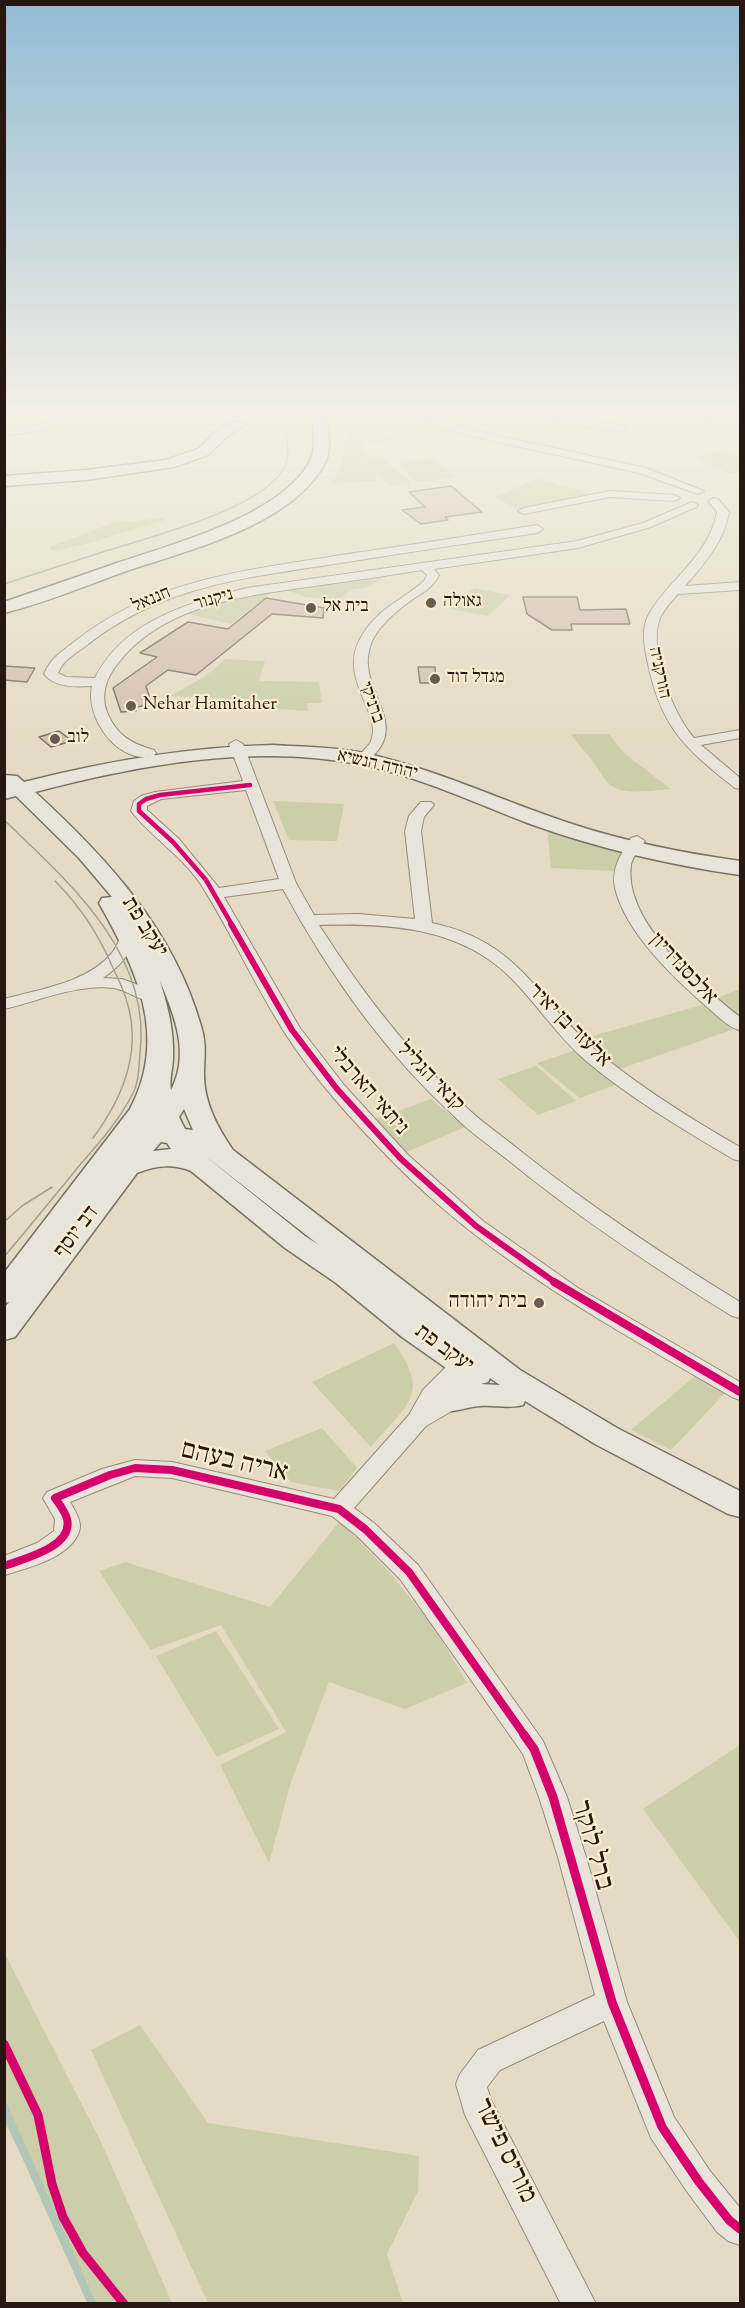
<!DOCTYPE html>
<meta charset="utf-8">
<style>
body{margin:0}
#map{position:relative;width:745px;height:2308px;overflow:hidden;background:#e5dbc4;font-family:"Sorts Mill Goudy",serif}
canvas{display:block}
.frame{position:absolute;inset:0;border:6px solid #261810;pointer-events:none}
</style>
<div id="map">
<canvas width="745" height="2308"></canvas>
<div class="frame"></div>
</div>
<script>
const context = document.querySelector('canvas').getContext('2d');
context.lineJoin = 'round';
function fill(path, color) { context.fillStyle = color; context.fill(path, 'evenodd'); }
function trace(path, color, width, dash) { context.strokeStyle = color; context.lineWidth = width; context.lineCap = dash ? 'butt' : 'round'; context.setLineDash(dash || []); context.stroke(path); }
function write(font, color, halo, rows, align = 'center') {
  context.font = font + ' "Sorts Mill Goudy","Frank Ruhl Libre",serif'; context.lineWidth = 4.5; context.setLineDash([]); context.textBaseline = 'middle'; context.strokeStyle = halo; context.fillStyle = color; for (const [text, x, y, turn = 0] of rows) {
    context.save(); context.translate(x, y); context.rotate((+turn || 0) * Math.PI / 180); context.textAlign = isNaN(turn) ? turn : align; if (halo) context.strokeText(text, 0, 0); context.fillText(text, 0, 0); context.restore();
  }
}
fill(new Path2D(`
 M346,418C355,418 387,435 399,439L362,445L368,458L380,456L412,483L390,486L375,471L376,481L331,484C346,464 346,442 346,418Z
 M703,418H715L740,425V428L730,432L692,422Z
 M723,450L740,458V472L730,474L693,457Z
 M435,458L454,478L416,482L399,462Z
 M537,479L597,495L516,509L496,497Z
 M161,518L165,520L82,545L53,551L49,547L113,523Z
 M386,574V577L366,588L354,589L338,600L305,597L282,588Z
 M474,588L510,595L488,616L451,609Z
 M276,589L231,624L184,613L211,603Z
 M225,659L265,661L259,681L319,682L322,703H307L308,711L231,706L230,699L170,696L204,677Z
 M571,734H609L625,754L671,789C655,790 630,795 615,788C605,783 600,771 594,763C587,753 578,745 571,734Z
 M273,801L344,804L337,841L289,840Z
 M547,826L622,852L614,871L551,868Z
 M740,989V1019L714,999Z
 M709,1003L740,1027L617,1070L582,1039Z
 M576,1050L618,1084L580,1098L537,1063Z
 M536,1066L576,1101L538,1115L498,1079Z
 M431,1099L465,1127L402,1154L372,1120Z
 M394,1343C432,1395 406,1405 371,1447L312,1382Z
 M701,1371L728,1390L671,1450L631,1430Z
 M322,1428L357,1468L339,1491L291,1482L265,1451Z
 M340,1521L390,1573L434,1627L467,1683L405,1709L329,1682L291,1782L269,1863L220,1765L286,1732L221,1625L151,1650L99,1571L125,1562L270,1607Z
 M216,1631L279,1729L217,1757L156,1656Z
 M740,1745V1942L643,1809Z
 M5,1954L101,2142L172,2303H95L5,2123Z
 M140,2025L208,2123L419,2156L418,2191L387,2254L403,2303H208L91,2050Z`), '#cbcea9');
trace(new Path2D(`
 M4,2107L92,2304`), '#b1c6b7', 8);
const building = new Path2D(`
 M451,486L482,512L445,517L448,520L421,524L402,510L425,507L409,492Z
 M523,597H577L580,610L626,609L630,624H571L572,630H552L527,614Z
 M266,598L324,608L323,618L272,614L196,675L168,670L146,686L152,705L135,707L136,711L121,712L113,688L157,657L140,653L188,622L228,629Z
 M4,666L35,668L27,682L4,680Z
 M418,667H435L436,683H420Z
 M59,731L72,741L51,747L39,737Z`);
fill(building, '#d4c1b1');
trace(building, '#787165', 1.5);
const street = new Path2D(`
 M58,418H70L55,428L11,435L6,432L11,429L48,423Z
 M420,418H433L476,431L646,468L704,491L698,494L639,473L471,436L433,426Z
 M544,418L622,425L627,428L622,431L563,425Z
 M610,491L674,495L680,498L674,501L610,497L524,514L518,511L524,508Z
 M714,498L718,499L729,512C724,542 704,564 685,586L740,582V590L678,594C671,602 662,611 659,621C649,652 673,714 694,738L740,730V738L701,745L740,778V789L735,788C683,747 660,726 647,659C644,645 641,628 649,614C670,578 709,556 717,512L708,501Z
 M692,502L698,505L696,507L651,527L578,548L434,569L439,575C433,589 420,593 409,602C394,613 375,629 370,647C357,689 408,721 374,755L376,760L374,763H364L360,755C363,750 369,746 371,741C383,714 338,679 360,639C377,608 400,602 424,581L427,575L422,570C386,576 350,581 314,586C246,596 165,604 119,662C107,676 100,694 107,712C116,735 132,744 154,750L156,753L154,756C118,765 85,718 92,686C75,687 55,688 44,674C51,657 65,649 78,639C155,580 242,571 335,556C402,546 470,536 537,525L543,529L537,533C469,543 402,553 334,564C244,578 162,586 87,645C76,653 63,660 58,673L66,677L95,678C124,620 189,603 247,588L577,541L643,523Z
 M236,740L243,744L296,883L314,915L359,914L415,919L405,831L409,816L421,802H431L434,805L424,817L421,831L432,923C522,942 537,1001 599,1053C643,1089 691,1119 740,1147V1161L733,1159C682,1129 630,1098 585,1060C557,1036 537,1004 511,978C460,927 388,923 319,925C361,991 410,1054 467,1108C484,1124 505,1138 523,1153C593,1208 665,1256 740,1302V1318L732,1316C654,1268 579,1218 508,1160C490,1146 471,1133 455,1117C385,1053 327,971 283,889L224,897L300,1028L344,1085L408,1155L483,1221L578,1288L740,1382V1400L732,1397C613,1328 491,1262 393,1162C354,1122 313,1078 283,1030C253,982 230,930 200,883C181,855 150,836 131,811L134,801L141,796L155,792L243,781L229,744ZM246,790L279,879L219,888L179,839L147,810V806L161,799Z
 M637,836L645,841C641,848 632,857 631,865C623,922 700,985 740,1017V1030C728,1028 717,1015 707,1007C674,978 625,932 615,888C611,868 621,854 631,838Z
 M129,931L137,936C130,955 120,966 103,978L122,979L158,992L161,996L158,1000C143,1004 129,991 114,988C80,983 38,1001 4,1009V999C40,989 87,983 112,953C117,947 119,939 123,932Z
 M479,1353L487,1356L490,1361L483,1379L457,1408L426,1426L354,1508L374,1523L418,1565L543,1741L567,1797L586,1857L627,2002L674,2117L710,2171L740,2208V2245L728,2241L717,2232L688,2193L651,2138L604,2021L500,2070L487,2087L491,2100L596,2304H561L465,2115L456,2084L460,2074L478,2050L595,1995L558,1857L539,1797L523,1754L400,1579L356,1535L332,1516L172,1478L135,1476L70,1502C74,1509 81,1519 80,1528C74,1557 28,1568 4,1575V1556L37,1543L54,1531L55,1519L43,1498L47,1492L102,1469L135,1460L172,1462L334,1499L409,1415L423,1390L453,1360L461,1357L469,1360L471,1356Z`);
const secondary = new Path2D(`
 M312,418H326C328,432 332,449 325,463C291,527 184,551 121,573C83,587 44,603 4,613V602C42,589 80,576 117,563C173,544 279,516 309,463C317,450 313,432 312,418Z
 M238,421L245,425L230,434L208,455L174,467L86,480L4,486V476L86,470L166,460L198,449L220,428Z
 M273,745C304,747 335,747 364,753C436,769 502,801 572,824C627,842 683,853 740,861V875C669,865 601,849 533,825C477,804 421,777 362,765C255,743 139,765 35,792C106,857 174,930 201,1026C207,1045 204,1057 204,1075C204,1103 218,1128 233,1150L520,1370L617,1428L740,1491V1517L728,1514L595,1444L525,1401L523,1405C508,1409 495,1405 480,1406C464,1407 454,1414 438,1410L433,1402L438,1394L476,1385L466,1382L402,1337L336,1283L285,1248L191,1171C172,1163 155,1166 137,1173L15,1337L4,1340V1308L9,1302L4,1303V1273L130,1109C169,1036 136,969 99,903L102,898L112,897L79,858L16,796L4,799V775L17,776L24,782C107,761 188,747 273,745ZM160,981C175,1017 190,1054 171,1090C169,1078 173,1069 173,1057C174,1031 168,1007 160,981ZM184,1109L193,1130L185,1129L179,1117ZM161,1142L167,1143L171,1149L153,1151ZM204,1155L319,1245L305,1236ZM490,1378L500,1385L481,1384L488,1382Z`);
trace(street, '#928b7e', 2);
trace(secondary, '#787165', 3);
fill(street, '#e9e4d9');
fill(secondary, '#e9e4d9');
trace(new Path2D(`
 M4,584C39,573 74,561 109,550C153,536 262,509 284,468C292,454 285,433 284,418
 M4,820C69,882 152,954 140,1053C139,1066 139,1081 133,1093C119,1121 99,1143 79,1166C54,1197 29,1227 4,1257
 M55,881C80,906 99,935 113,968C118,979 124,990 127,1002C142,1051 122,1099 93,1138
 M4,1222L22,1206L52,1187`), '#a49f95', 1.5);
trace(new Path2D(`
 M232,925L206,880L173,842L139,811V804L146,799L160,795L250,785`), '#d6006c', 4.5);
trace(new Path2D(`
 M231,924L292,1030L337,1089L401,1159L476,1226L556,1283`), '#d6006c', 6);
trace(new Path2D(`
 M554,1282L740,1392
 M4,1566C23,1559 74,1547 67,1519C65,1511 59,1504 55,1498L110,1475L135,1468L172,1470L339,1509L365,1529L409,1572L525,1736`), '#d6006c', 8);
trace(new Path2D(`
 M524,1735L534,1749L553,1797L612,2002L662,2127L699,2182L729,2220L740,2229
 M4,2044L38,2115L52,2184L63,2217L83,2253L124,2304`), '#d6006c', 9);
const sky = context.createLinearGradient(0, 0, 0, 741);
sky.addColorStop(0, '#92bbd4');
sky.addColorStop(0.56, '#f3efe4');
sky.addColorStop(1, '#f3efe400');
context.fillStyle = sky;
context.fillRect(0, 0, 745, 741);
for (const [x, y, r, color] of [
 [431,603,6,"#695c4f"],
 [311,608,6,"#695c4f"],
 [435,679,6,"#695c4f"],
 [131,706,6,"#695c4f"],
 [55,739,6,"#695c4f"],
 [539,1303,6,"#695c4f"]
]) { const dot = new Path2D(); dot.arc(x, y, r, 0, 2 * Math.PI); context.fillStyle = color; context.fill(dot); trace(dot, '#f7ecd0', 2); }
write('18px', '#261810', '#f7ecd0', [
 ["חננאל",152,601,-23],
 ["ניקנור",214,601,-16],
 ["הורקניה",658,673,78],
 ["ברניקי",370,703,71],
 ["יהודה הנשיא",377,766,13]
]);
write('18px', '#261810', '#f7ecd0', [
 ["גאולה",443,603],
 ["בית אל",323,608],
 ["מגדל דוד",447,679],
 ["Nehar Hamitaher",143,706],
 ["לוב",67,739]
], 'left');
write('22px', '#261810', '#f7ecd0', [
 ["יעקב פת",143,928,58],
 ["אלכסנדריון",682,970,47],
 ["אלעזר בן יאיר",568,1027,45],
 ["קנאי הגליל",429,1078,46],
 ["ניתאי הארבלי",367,1092,49],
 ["דב יוסף",78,1233,-53],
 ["יעקב פת",443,1350,36]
]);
write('22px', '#261810', '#f7ecd0', [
 ["בית יהודה",527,1303]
], 'right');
write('27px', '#261810', '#f7ecd0', [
 ["אריה בעהם",234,1464,13],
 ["ברל לוקר",590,1846,74],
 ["מוריס פישר",503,2152,64]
]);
</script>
